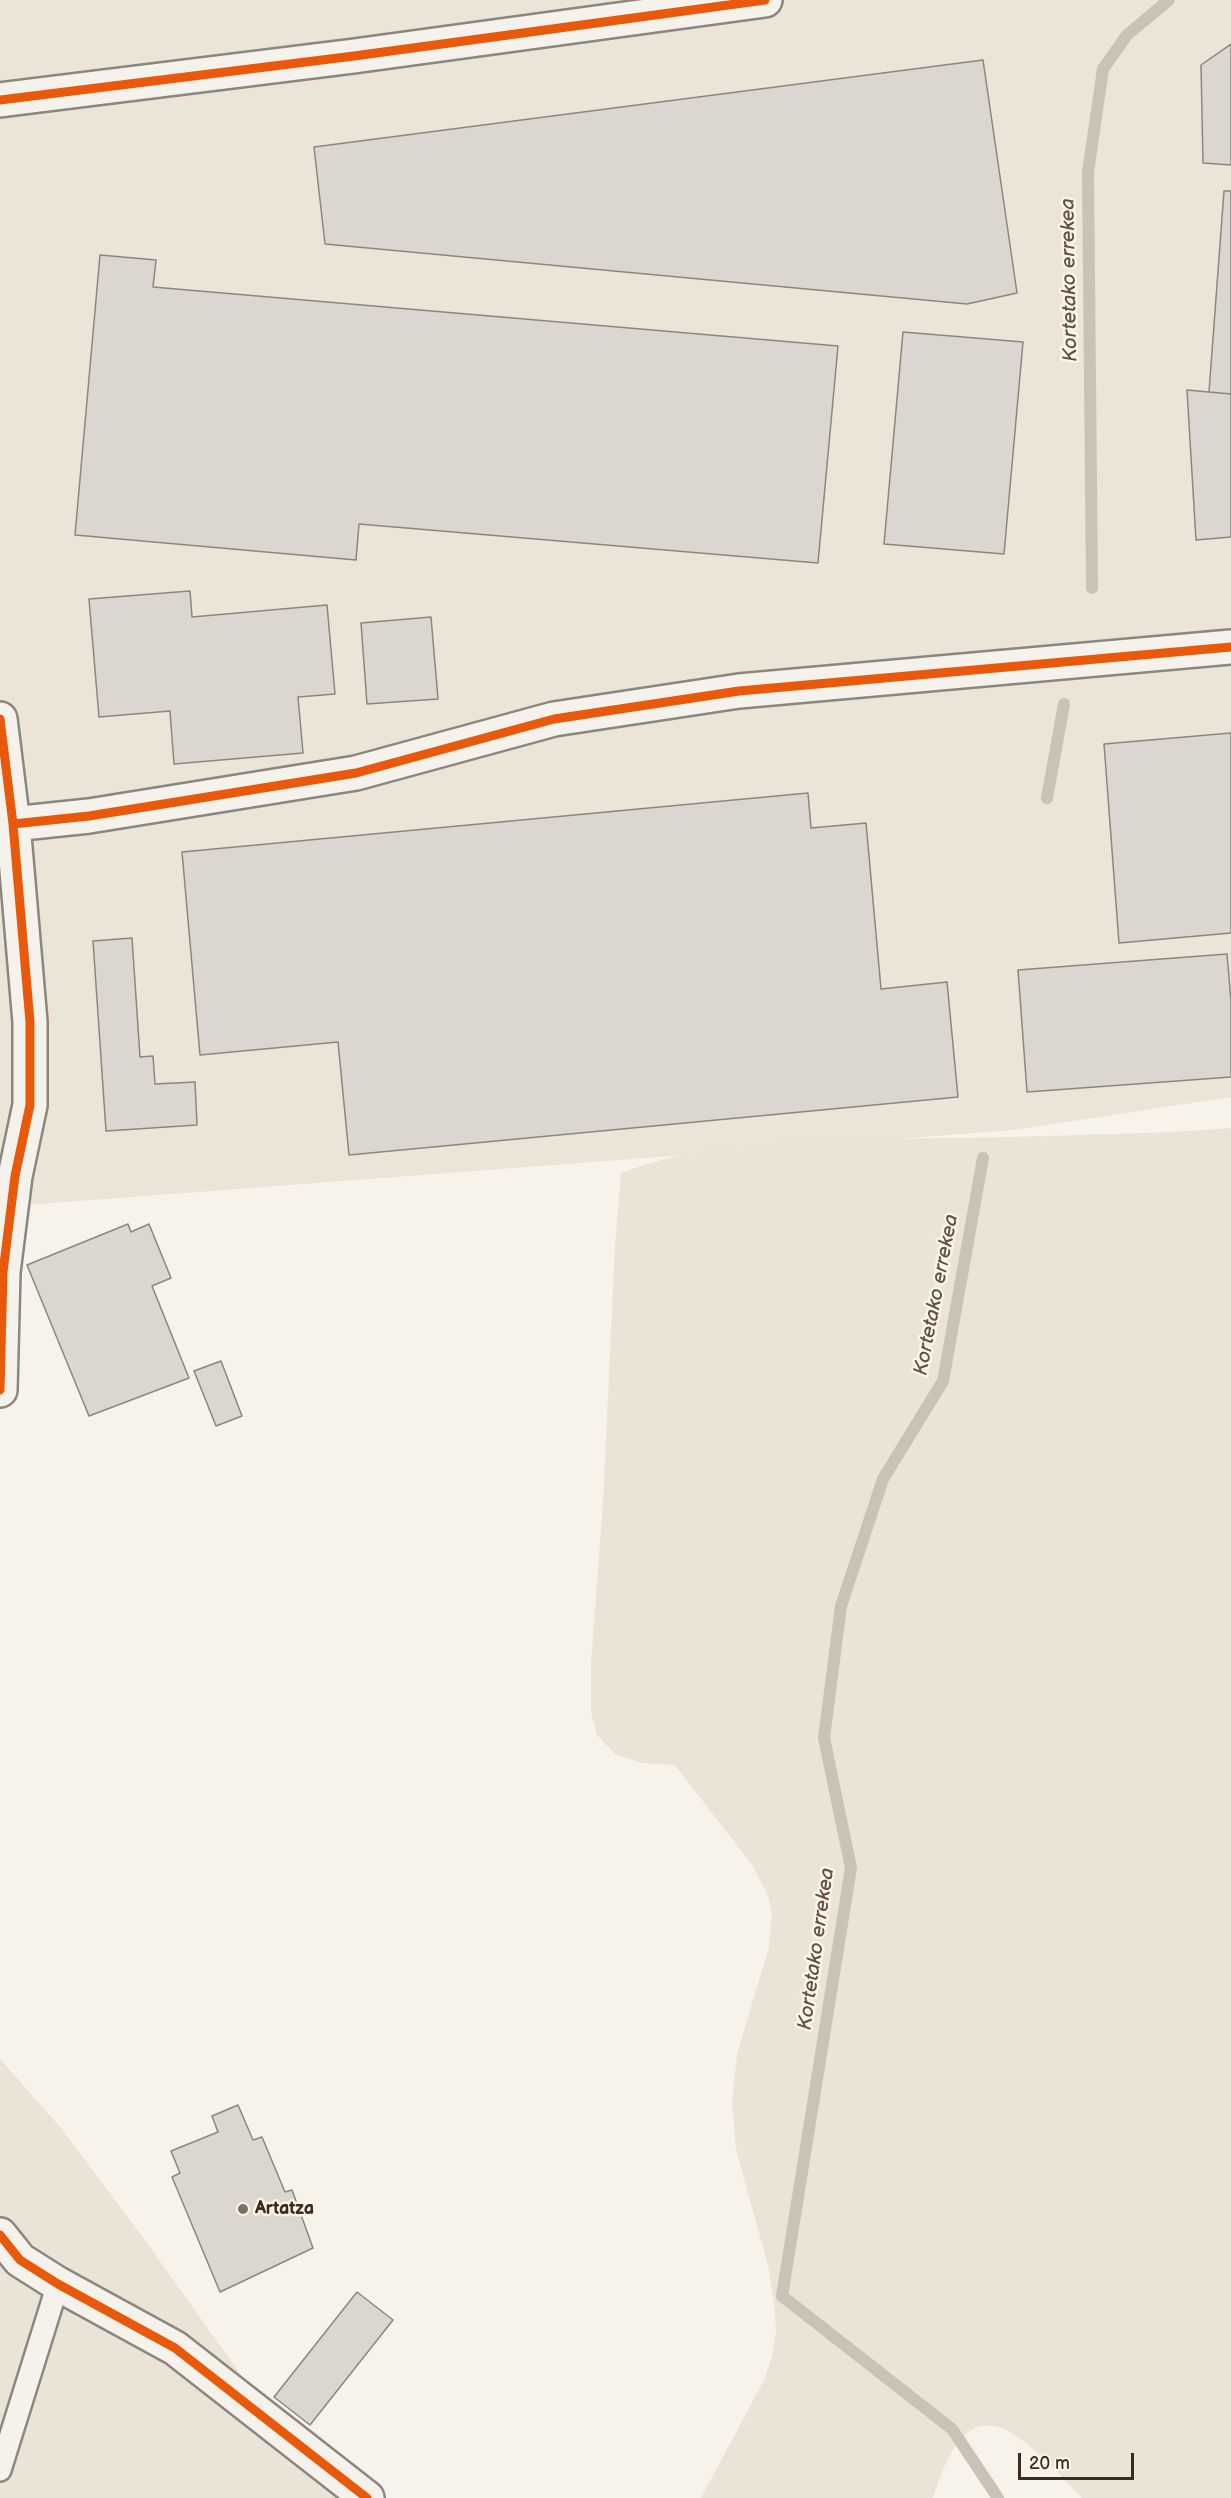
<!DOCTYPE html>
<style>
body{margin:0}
#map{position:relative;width:1231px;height:2498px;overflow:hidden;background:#f7f3ea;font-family:"Balsamiq Sans",sans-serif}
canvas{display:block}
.scale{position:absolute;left:1018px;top:2453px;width:116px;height:27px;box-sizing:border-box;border:3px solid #3b2a1e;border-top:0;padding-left:8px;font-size:18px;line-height:21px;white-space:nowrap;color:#3b2a1e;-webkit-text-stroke:4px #fcf5e5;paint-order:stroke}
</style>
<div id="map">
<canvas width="1231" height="2498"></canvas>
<div class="scale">20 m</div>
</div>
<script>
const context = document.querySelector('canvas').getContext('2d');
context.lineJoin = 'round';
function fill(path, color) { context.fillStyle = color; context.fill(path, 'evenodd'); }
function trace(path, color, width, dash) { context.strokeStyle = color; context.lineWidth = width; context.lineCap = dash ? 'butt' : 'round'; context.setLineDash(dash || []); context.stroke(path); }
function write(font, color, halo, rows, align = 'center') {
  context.font = font + ' "Balsamiq Sans",sans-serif'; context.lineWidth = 5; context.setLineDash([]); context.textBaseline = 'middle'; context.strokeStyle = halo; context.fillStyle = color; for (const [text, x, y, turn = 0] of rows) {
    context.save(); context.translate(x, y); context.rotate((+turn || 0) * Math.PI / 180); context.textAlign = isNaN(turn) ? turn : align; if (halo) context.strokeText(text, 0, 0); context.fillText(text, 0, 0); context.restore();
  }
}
fill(new Path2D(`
 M0,0H1231V1097L1014,1130L0,1207Z`), '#ebe4d7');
fill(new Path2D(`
 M1231,1128V2498H1082C1020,2434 971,2373 933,2498H701L764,2380L772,2357L776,2331L774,2301L768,2265L736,2150L732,2100L737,2054L769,1947L772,1912L767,1893L752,1865L675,1765L641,1763L615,1754L597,1735L591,1712V1663L603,1503L615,1246L621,1173C728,1133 842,1140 954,1138C1027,1137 1100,1134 1173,1132Z
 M0,2059L61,2128L147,2243L263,2406L361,2498H0Z`), '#eae4d7');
trace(new Path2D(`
 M1092,588L1088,172L1103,69L1127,35L1169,0
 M1047,798L1064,704
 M983,1158L943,1381L883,1479L841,1606L824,1738L851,1868L782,2296L952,2429L998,2498`), '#cac2b5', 12);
const building = new Path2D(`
 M1231,44V165L1203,163L1201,65Z
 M983,60L1017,293L967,304L325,244L314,147Z
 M1224,191H1231V394L1209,392Z
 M100,255L156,260L153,287L838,346L818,563L359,524L356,560L75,535Z
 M903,332L1023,342L1004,554L884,544Z
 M1187,390L1231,394V537L1196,540Z
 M190,591L192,617L327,605L335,694L298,697L303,753L174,764L170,711L99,717L89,599Z
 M431,617L438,699L367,704L361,623Z
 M1231,733V933L1119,943L1104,744Z
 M808,793L811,828L866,823L881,989L947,982L958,1097L349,1155L338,1042L200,1055L182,852Z
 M132,938L140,1057L153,1056L155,1084L195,1082L197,1125L106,1131L93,941Z
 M1227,954L1231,1001V1077L1027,1092L1018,970Z
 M128,1224L131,1232L149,1224L171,1278L152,1286L189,1378L89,1416L27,1265Z
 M221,1361L242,1416L216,1426L194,1371Z
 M238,2105L253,2140L262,2137L285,2192L292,2190L313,2248L220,2292L172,2177L180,2173L171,2151L218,2132L212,2116Z
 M357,2292L393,2320L310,2425L274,2397Z`);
fill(building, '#dbd7d0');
trace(building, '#8b867f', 1.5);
const service = new Path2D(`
 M0,2470L58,2284`);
const minor = new Path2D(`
 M0,100L354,56L765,0
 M0,719L13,824L30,1022V1105L15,1176L3,1272L0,1390
 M13,824L89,816L356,773L554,719L739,691L1231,647
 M0,2235L20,2260L58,2284L175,2348L367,2498`);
trace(service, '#8b867f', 26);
trace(minor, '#8b867f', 38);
trace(service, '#f5f2ec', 21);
trace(minor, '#f5f2ec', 33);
trace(new Path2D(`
 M0,100L354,56L765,0
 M0,719L13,824L30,1022V1105L15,1176L3,1272L0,1390
 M13,824L89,816L356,773L554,719L739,691L1231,647
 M0,2235L20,2260L58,2284L175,2348L367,2498`), '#e8590c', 9);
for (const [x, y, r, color] of [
 [243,2209,6,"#7d7065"]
]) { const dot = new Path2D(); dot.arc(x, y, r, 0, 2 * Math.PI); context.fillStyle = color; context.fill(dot); trace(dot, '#fcf5e5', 2); }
write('bold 18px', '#3b2a1e', '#fcf5e5', [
 ["Artatza",255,2209]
], 'left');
write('italic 20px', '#605144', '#fcf5e5', [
 ["Kortetako errekea",1070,280,-91],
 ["Kortetako errekea",937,1295,-79],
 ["Kortetako errekea",817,1949,-82]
]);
</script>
